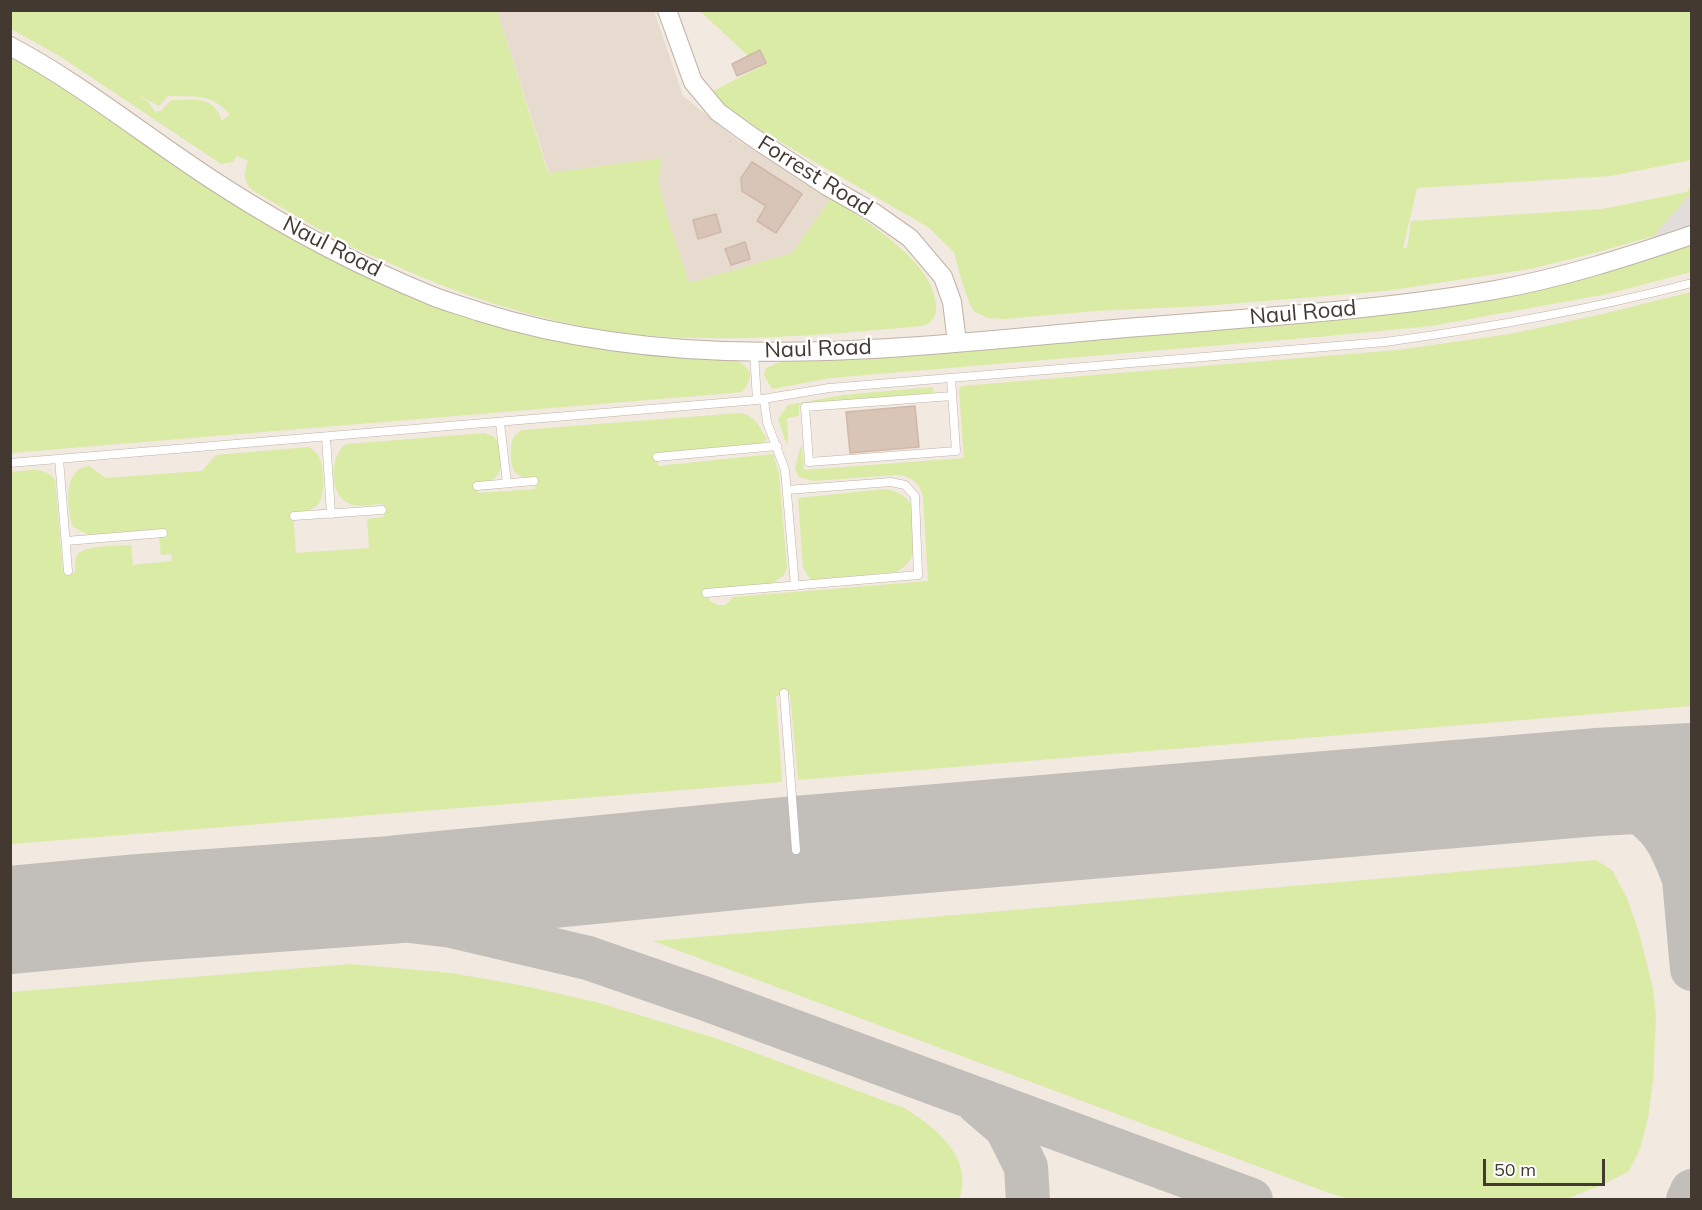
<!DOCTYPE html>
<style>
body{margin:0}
#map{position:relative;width:1702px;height:1210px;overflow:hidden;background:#f2e9e1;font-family:Mulish,sans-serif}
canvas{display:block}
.frame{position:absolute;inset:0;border:12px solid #433931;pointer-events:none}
.scale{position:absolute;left:1483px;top:1159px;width:122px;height:27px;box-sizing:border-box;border:3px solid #433931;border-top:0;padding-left:8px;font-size:18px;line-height:21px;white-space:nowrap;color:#433931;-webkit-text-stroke:4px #fff;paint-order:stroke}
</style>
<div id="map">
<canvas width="1702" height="1210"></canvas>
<div class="frame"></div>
<div class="scale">50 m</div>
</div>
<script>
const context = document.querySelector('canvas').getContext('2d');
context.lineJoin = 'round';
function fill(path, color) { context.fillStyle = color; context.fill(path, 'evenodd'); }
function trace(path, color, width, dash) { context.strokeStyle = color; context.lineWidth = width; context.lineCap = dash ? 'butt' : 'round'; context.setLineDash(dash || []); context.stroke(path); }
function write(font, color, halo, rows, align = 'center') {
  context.font = font + ' Mulish,sans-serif'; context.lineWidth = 5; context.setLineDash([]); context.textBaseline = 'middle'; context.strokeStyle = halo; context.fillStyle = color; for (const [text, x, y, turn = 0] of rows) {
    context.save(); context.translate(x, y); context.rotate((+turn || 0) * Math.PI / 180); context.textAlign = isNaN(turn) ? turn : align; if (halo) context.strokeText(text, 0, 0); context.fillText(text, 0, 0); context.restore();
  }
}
fill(new Path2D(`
 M497,11H654L683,96L739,141L832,197L792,253L669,289L638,161L549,173Z`), '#e7dace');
fill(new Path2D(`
 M10,11H497L548,173L662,158L658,182L668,219L689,283L792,253L832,197C865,222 933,260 936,305C937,316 932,323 922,326C837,334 752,341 668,337C574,332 481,304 396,266C380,259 362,252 346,244C314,227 283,208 252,190C242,179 244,174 248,161L237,156L233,162L221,164L58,55L11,29ZM139,96L159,106L168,96C196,97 209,92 230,114L222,121C213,94 195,101 171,100L161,111L155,112L150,104Z
 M700,11H1691V160L1611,176L1417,188L1403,248H1407L1411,221L1602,209L1687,192L1691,186V193L1654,236L1591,254L1530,269L1385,291L1204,306L1095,311L1005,319L988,318L975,312L970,305L962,282L954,252L928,227L763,132L725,107L713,91L760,67Z
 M11,57L50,80L164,157L462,315C552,344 641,357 735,360C753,368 754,378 742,392L732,393L11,453Z
 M1691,245V272L1607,294L1431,326L1328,336L830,378L772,389L764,375L766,368L785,360L856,358L1606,271Z
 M1691,292V706L798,780L790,694L776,696L782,782L11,844V472C27,471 44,465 55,480L63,573H75C76,567 74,559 78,554C85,545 119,546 131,545L133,565L172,561L171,554L161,555L158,529L89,535L73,527C67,508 62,469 89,466L106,478L202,471L216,455L309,447C313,450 317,452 319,457C324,466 325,495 319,503C312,512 302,512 293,513L296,553L369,548L367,519L384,517L383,504C371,504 358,509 346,502C329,492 330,455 346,444L485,433C488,435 491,435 494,437C505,446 505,473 492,480C488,482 482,482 477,482L478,493L535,489L534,478C528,478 520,478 515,472C510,465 509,444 514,437C514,436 521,430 522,430L739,413C754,414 759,426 767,439L759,446L656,457L658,466L773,454L779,474L787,568L784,575L772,584L708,589L709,600C718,607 726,608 733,597L928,581L923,496C919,482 911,476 897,475L813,481L799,477L795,469L800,447H802L804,470L964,458L959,390L961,386L1398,350L1510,334L1603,314Z
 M933,387V393L799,405V416L787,418L788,438L787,446L778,419L788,405L843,395Z
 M885,489C895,491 905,494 910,503C914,510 913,519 913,527C914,548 917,561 896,572L812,580L807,575L803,567L798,498Z
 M1596,860L1612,870L1627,898L1640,936L1653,989L1656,1016L1653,1081L1648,1118L1640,1149L1629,1171L1604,1184L1566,1199L1354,1200L1329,1193L653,941Z
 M351,964L451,973L520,985L596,1002L715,1038L904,1108C935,1126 975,1159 959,1200L11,1199V992Z`), '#d9eba5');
fill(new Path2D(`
 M1691,193V235L1649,241Z`), '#e2ddda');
trace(new Path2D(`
 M1597,782C1618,798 1645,812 1661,832C1672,846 1678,863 1684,879
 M1690,852L1684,879L1692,969
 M139,908L308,909L452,926L588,958L706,999L1251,1200
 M978,1103L1006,1127L1026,1167L1028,1200
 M1688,1200L1692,1191`), '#c2beba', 44);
trace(new Path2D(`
 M10,920L139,908L390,890L796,850L1597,782L1692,777`), '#c2beba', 108);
const building = new Path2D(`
 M760,50L766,63L737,76L732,64Z
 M752,162L802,194L776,233L757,221L766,206L742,191L741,178Z
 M716,214L721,232L698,239L693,220Z
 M745,242L750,259L731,265L725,249Z
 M915,406L919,447L850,453L846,412Z`);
fill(building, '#d8c5b8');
trace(building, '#d0b8a8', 1.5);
const service = new Path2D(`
 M754,352L757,400
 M951,378L956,451L809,462L805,407L952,396
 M764,400L767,422L785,470L795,586
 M500,423L507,483
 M326,437L331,514
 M657,457L777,446
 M59,459L68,571
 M10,463L757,400L829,388L1385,342C1488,328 1591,309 1692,283
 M477,486L534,481
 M294,516L382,510
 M66,541L163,533
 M706,593L918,575L915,496L905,485L891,482L787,490
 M784,693L796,850`);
const tertiary = new Path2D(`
 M667,10L693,82L718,112L751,136L827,186L873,212L910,238L943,277L952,302L957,342
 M10,46C87,87 152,142 225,188C289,229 359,266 430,295C446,302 463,306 480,312C686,377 904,347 1115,329C1242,318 1369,312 1495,290C1562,278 1627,257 1692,235`);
trace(service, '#c0b2a6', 9);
trace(tertiary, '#c0b2a6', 20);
trace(service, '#fff', 8);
trace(tertiary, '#fff', 18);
write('22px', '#433931', '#fff', [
 ["Forrest Road",815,176,32],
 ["Naul Road",332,247,27],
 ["Naul Road",1303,313,-5],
 ["Naul Road",818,349,-2]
]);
</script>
